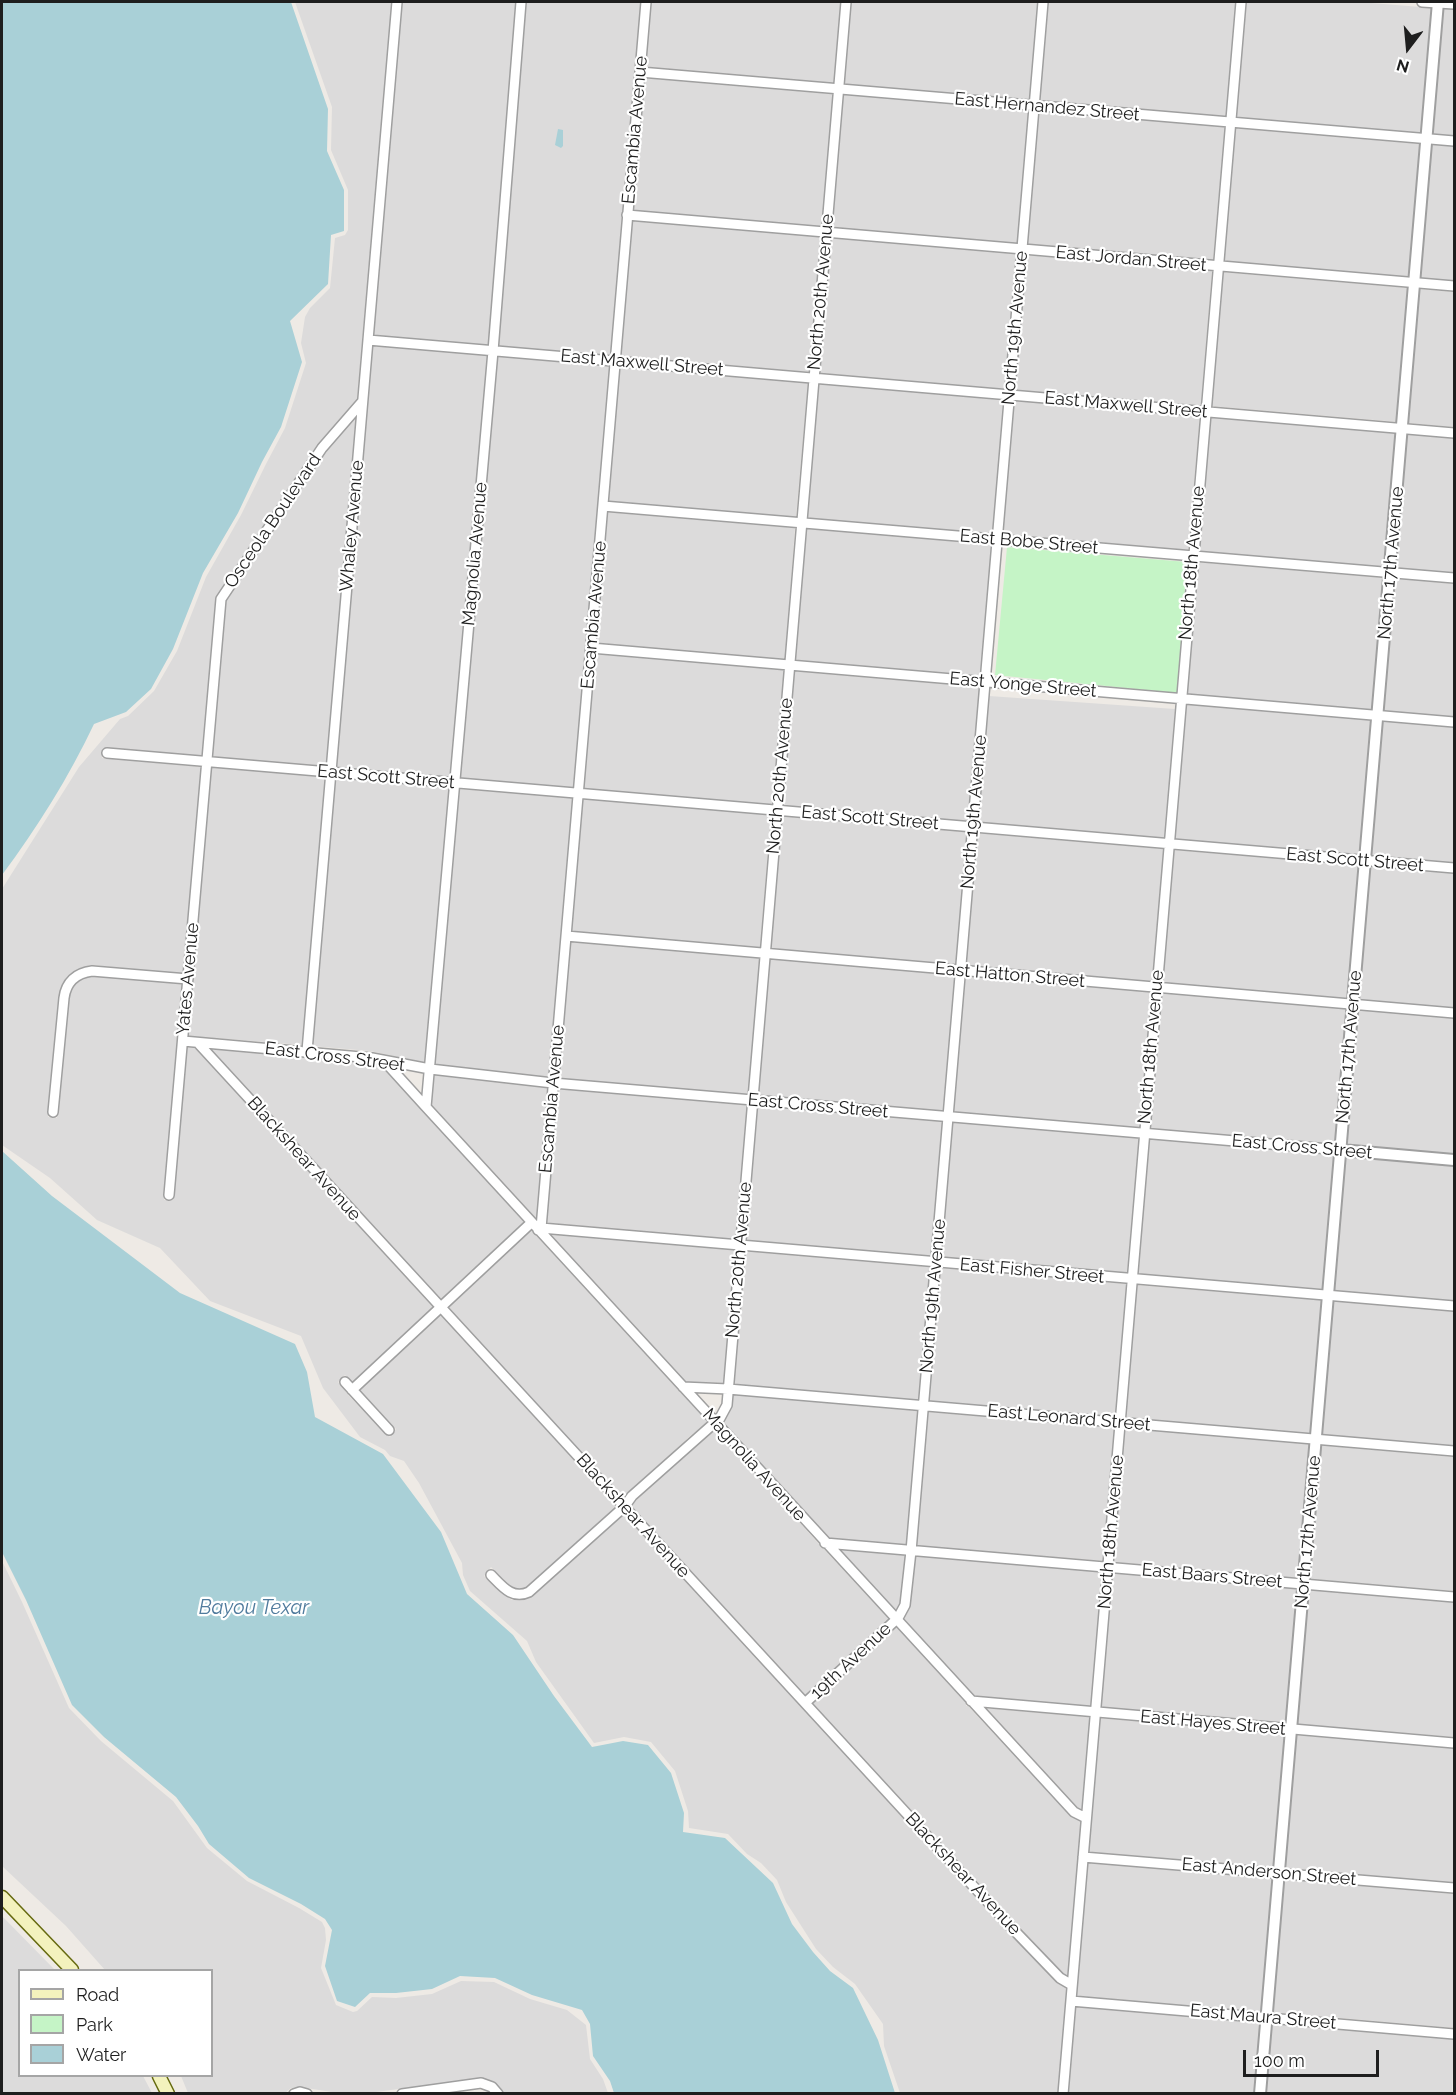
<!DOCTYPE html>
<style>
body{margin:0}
#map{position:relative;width:1456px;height:2095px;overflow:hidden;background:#eeeae5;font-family:Raleway,sans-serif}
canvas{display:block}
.frame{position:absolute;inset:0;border:3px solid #1e1e1e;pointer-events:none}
.legend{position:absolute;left:18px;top:1969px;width:195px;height:108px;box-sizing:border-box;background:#fff;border:2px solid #a5a5a5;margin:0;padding:8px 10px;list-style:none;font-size:18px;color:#1e1e1e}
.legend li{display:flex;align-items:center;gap:12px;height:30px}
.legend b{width:30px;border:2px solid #a5a5a5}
.north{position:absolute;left:1378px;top:18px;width:60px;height:60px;-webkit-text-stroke:4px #fff;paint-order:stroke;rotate:196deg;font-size:16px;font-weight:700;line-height:24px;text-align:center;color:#1e1e1e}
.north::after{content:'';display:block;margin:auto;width:21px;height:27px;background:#1e1e1e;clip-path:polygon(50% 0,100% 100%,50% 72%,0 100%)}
.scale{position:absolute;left:1243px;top:2050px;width:136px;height:27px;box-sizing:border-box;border:3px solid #1e1e1e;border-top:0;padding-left:8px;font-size:18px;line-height:21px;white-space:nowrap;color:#1e1e1e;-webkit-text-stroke:4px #fff;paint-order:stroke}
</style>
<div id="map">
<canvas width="1456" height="2095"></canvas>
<div class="frame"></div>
<ul class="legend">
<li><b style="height:8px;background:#f3f2bd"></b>Road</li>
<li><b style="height:16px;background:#c5f4c6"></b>Park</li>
<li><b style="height:16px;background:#a9d0d7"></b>Water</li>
</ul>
<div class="north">N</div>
<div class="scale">100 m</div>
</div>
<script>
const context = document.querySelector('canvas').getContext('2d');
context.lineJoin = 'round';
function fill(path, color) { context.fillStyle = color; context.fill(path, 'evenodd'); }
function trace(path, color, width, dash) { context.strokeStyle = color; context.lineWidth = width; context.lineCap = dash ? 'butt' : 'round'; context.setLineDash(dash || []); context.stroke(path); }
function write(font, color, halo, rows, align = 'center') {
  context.font = font + ' Raleway,sans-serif'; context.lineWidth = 4.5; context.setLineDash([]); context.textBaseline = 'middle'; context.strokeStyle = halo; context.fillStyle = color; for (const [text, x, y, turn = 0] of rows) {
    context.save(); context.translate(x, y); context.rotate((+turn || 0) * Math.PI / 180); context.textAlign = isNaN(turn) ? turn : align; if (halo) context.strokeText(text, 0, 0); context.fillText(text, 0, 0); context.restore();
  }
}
fill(new Path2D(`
 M295,2H392L357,400L318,445L217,596L202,756L103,748L102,758L201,767L184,974L92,965L83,967L70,975L63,983L59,997L48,1117L57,1118L68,998L71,988L75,983L80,979L92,976L183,984L164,1200H173L187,1047L196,1048L434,1308L352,1383L345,1375L338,1382L350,1397L390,1437L396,1429L359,1390L440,1314L617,1507L527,1587L520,1590L511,1587L491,1567L484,1576L506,1596L512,1600L525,1599L532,1596L623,1514L1056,1982L1068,1989L1059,2093H900L884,2046L883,2024L855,1984L833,1967L816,1949L786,1902L777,1880L761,1863L747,1854L728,1834L689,1828L688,1811L675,1771L651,1742L624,1737L594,1743L536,1662L527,1641L470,1591L463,1575L462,1563L419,1483L404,1461L390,1456L385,1450L360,1437L323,1388L301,1336L210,1301L160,1248L97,1220L50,1178L2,1145V889L79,767L120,719L128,716L154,691L177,651L206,577L241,515L266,464L285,428L306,363L301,343L305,317L310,308L330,288L335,238L345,235L348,230V190L331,150L332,107Z
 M402,2H517L489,345L373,335Z
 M526,2H641L611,356L498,346Z
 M650,2H841L834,83L645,67Z
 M850,2H1039L1030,100L843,84Z
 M1048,2H1236L1226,117L1039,101Z
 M1245,2H1359L1433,8L1423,133L1235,117Z
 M1442,8L1454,9V136L1432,134Z
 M644,78L833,94L822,227L632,210Z
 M842,94L1029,110L1018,244L831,228Z
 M1038,111L1225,127L1213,260L1027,244Z
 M1234,128L1422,144L1410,277L1222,261Z
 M1431,144L1454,146V281L1419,278Z
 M631,221L821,237L809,372L620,356Z
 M830,238L1017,254L1005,389L819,373Z
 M1026,255L1212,271L1201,406L1014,390Z
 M1221,272L1409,288L1398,422L1210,406Z
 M1419,289L1454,292V427L1407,423Z
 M372,346L488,355L450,777L336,768Z
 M497,356L610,366L574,788L460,778Z
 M619,367L808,383L796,517L608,501Z
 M818,384L1004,400L993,534L805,518Z
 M1013,400L1200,416L1188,550L1002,534Z
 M356,416L327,767L211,757L225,601L325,451Z
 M1209,417L1397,433L1386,567L1198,551Z
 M1406,434L1454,438V573L1395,568Z
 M607,512L795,528L785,659L596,643Z
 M804,528L992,544L981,676L794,660Z
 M1197,562L1385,578L1373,710L1186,694Z
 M1394,578L1454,584V717L1383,711Z
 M595,654L784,670L772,805L583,789Z
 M793,671L980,687L969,822L782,806Z
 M989,696L1175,709L1165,838L978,822Z
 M1185,704L1372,720L1361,855L1174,839Z
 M1382,721L1454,727V863L1370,856Z
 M210,767L326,777L303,1045L188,1036Z
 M335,778L450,788L426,1063L370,1051L312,1046Z
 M459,789L573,798L549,1077L435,1065Z
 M582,799L771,815L760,948L571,932Z
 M781,816L968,832L956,965L770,949Z
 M977,833L1164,849L1152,982L965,966Z
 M1173,850L1360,865L1349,999L1161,983Z
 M1369,866L1454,873V1008L1358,1000Z
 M570,942L760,958L748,1095L558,1078Z
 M769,959L955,975L944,1111L757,1096Z
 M964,976L1151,992L1140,1128L953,1112Z
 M1161,993L1348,1009L1336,1144L1149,1129Z
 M1357,1010L1454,1018V1155L1346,1145Z
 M210,1049L306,1056L378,1065L384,1068L525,1223L441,1301Z
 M434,1075L548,1088L537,1221L431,1104Z
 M558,1089L747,1105L736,1239L546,1223Z
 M756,1106L943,1121L932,1256L745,1240Z
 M952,1122L1139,1138L1127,1274L941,1257Z
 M1148,1139L1335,1155L1324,1289L1137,1275Z
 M1345,1156L1454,1165V1301L1333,1290Z
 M531,1230L708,1422L689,1437L624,1499L448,1307Z
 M548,1234L735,1250L724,1383L685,1382Z
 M744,1251L931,1267L919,1401L733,1384Z
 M940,1268L1127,1284L1116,1417L929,1401Z
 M1136,1285L1323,1300L1312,1434L1125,1418Z
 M1332,1301L1454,1311V1446L1321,1435Z
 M732,1394L919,1411L907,1545L828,1538L722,1423L729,1413Z
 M928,1412L1115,1427L1104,1561L916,1546Z
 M1124,1428L1311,1444L1299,1578L1113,1562Z
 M714,1429L820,1545V1547L823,1548L889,1619L805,1696L630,1506L695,1445Z
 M1320,1445L1454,1457V1591L1308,1579Z
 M838,1549L906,1555L901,1604L896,1612Z
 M915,1556L1103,1572L1091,1707L973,1696L903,1619L910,1606Z
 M2,1561L22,1602L69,1708L101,1741L173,1801L207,1848L247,1881L299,1908L322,1922L325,1928L326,1940L321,1968L336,2005L353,2012L357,2011L372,1997L396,1998L432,1994L461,1981L494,1982L530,1999L567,2010L586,2025L590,2059L603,2079L608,2093H504L495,2082L481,2078L361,2094L338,2093L300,2087L291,2088L285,2093H188L181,2076H212V1970H105L66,1926L2,1866Z
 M1112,1572L1299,1589L1287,1724L1100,1708Z
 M1308,1589L1454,1602V1737L1296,1724Z
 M896,1626L966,1703V1706H968L1070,1815L1081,1821L1068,1978L1063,1974L812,1703Z
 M984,1708L1090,1717L1082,1811L1077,1807Z
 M1099,1718L1286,1734L1275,1867L1088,1852Z
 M1295,1735L1454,1748V1883L1284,1868Z
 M1087,1862L1274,1878L1262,2012L1076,1996Z
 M1283,1879L1454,1894V2028L1272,2012Z
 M2,1916L55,1970H20V2076H143L152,2093L4,2094L2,2090Z
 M1075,2006L1262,2022L1255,2093L1068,2094Z
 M1271,2023L1454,2039L1452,2093L1265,2094Z`), '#dcdbdb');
fill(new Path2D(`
 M1007,547L1187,562L1177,693L995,675Z`), '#c5f4c6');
fill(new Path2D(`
 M2,2H291L328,109L327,151L344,190V231L331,235L328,284L290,321L302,362L281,427L262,462L238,513L203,573L173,649L151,689L126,712L94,724C69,777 37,828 2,875Z
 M558,129L563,130V146L561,148L555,145Z
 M2,1151L52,1196L180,1293L295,1344L307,1372L315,1417L383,1454L441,1532L467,1594L513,1635L554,1696L592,1747L623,1741L648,1745L671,1773L684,1813L683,1832L725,1838L773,1883L792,1924L813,1952L830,1971L853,1988L878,2040L895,2093H614L610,2081L593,2056L590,2024L582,2010L532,1995L495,1978L460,1976L432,1989L396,1993H370L355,2007L337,2001L325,1966L332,1930L325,1919L301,1904L249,1878L209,1844L198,1826L176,1797L104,1737L72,1705L26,1600L2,1552Z`), '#a9d0d7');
const minor = new Path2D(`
 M521,2L493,351L426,1107L1074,1812L1086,1818
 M1422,2L1454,4
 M640,72L1454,141
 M627,215L1454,286
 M368,340L1454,433
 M603,506L1454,578
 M591,648L1454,722
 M107,753L1454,868
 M566,936L1454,1013
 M183,1041L372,1058L430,1069L553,1083L1341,1150
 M198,1043L1010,1926L1060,1978L1072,1985
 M307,1051L397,2
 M382,1061L387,1064L426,1107
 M53,1112L64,998C66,982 76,973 92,971L188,979
 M169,1195L221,599L322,448L362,402
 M541,1228L646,2
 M538,1230L541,1228L1454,1306
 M345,1382L389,1430
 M683,1387L728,1389L1454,1451
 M352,1390L531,1223
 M825,1543L1454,1597
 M491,1575C502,1586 512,1600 529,1592L624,1507L632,1496L720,1418L727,1405L846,2
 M971,1701L1454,1743
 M805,1703L898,1618L905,1605L911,1551L1043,2
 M1083,1857L1454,1888
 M1071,2001L1454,2034
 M294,2094L300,2092L307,2094
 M402,2094L481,2083L492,2087L498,2094
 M1063,2094L1241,2`);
const tertiary = new Path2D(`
 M1341,1150L1454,1160
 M1260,2094L1438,2`);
const secondary = new Path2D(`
 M2,1897L72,1970
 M159,2076L168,2094`);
trace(minor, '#9f9f9f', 12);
trace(tertiary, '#9f9f9f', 14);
trace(secondary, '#666a0f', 15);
trace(minor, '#fff', 9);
trace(tertiary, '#fff', 10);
trace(secondary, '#f3f2bd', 12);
write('18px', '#1e1e1e', '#fff', [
 ["East Hernandez Street",1047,107,5],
 ["Escambia Avenue",635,130,-85],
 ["East Jordan Street",1131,259,5],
 ["North 20th Avenue",821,292,-85],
 ["North 19th Avenue",1015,328,-85],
 ["East Maxwell Street",642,363,5],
 ["East Maxwell Street",1126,405,5],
 ["Osceola Boulevard",273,521,-56],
 ["Whaley Avenue",352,526,-85],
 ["East Bobe Street",1029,542,5],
 ["Magnolia Avenue",475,554,-85],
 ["North 18th Avenue",1192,563,-85],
 ["North 17th Avenue",1391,563,-85],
 ["Escambia Avenue",594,615,-85],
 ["East Yonge Street",1023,685,5],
 ["North 20th Avenue",780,776,-85],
 ["East Scott Street",386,777,5],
 ["North 19th Avenue",974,812,-85],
 ["East Scott Street",870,818,5],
 ["East Scott Street",1355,860,5],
 ["East Hatton Street",1010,975,5],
 ["Yates Avenue",188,979,-85],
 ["North 18th Avenue",1151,1047,-85],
 ["North 17th Avenue",1349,1047,-85],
 ["East Cross Street",335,1057,7],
 ["Escambia Avenue",552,1099,-85],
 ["East Cross Street",818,1106,5],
 ["East Cross Street",1302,1147,5],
 ["Blackshear Avenue",304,1159,48],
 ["North 20th Avenue",739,1260,-85],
 ["East Fisher Street",1032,1271,5],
 ["North 19th Avenue",933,1296,-85],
 ["East Leonard Street",1069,1418,5],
 ["Magnolia Avenue",754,1465,48],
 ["Blackshear Avenue",633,1516,48],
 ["North 18th Avenue",1111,1532,-85],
 ["North 17th Avenue",1308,1532,-85],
 ["East Baars Street",1212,1576,5],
 ["19th Avenue",851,1661,-43],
 ["East Hayes Street",1213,1723,5],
 ["East Anderson Street",1269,1872,5],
 ["Blackshear Avenue",963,1874,47],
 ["East Maura Street",1263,2017,5]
]);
write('italic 20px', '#507b9d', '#fff', [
 ["Bayou Texar",254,1608]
]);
</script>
